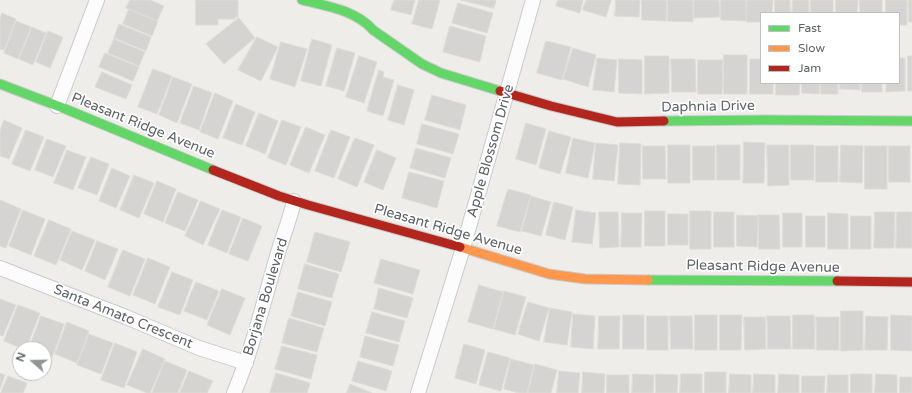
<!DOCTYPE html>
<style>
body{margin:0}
#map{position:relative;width:912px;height:393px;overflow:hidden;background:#efede9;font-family:"Varela Round",sans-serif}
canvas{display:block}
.legend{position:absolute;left:760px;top:12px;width:140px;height:72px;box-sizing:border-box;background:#fff;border:1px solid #bfc1c3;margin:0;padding:5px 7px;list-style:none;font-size:12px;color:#5e6368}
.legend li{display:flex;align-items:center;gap:8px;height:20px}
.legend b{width:20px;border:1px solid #bfc1c3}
.north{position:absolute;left:12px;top:341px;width:40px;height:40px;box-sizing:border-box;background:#fff;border:1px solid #bfc1c3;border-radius:50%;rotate:290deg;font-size:11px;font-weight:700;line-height:16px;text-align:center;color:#5e6368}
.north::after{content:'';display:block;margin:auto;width:14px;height:18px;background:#919395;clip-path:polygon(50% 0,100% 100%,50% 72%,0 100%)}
</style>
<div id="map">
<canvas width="912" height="393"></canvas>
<ul class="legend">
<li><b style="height:5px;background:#63d668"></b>Fast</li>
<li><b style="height:5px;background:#ff974d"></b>Slow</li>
<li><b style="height:5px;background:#b3261e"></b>Jam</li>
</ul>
<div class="north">N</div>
</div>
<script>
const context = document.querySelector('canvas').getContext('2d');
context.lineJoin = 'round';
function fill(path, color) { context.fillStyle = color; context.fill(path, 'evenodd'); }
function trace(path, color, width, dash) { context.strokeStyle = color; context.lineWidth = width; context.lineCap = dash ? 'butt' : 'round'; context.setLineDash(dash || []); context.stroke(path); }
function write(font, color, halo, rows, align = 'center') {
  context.font = font + ' "Varela Round",sans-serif'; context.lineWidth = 3.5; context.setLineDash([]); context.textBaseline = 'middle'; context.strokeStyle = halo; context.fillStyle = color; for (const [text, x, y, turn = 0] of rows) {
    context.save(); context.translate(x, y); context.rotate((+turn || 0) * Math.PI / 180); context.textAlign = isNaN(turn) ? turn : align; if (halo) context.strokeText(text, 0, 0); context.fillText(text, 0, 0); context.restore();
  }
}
const building = new Path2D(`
 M130,0H150L164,6L157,21L126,8Z
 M196,0H238V17H235V19H218V25H196Z
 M394,0H415L411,15L391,10Z
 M419,0H440L432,29L412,24Z
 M461,0H496L494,8Z
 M558,0H583L580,13L556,6Z
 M586,0H611L606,17L583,10Z
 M616,0H640L639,17L615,16Z
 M642,0H667L666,21L642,20Z
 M668,0H693V22L668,21Z
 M694,0H719L720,17L694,18Z
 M721,0H746V21L721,20Z
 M747,0H773L772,13H761V22H747Z
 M775,0H790V13H775Z
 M793,0H809V13H792Z
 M811,0H833V13H811Z
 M836,0H858L857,13H836Z
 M860,0H882V13H860Z
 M886,0H907V25H899V13H886Z
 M909,0H912V22H909Z
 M458,3L493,13L487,33L452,23Z
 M129,9L158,21L152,36L123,24Z
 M2,13L16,19L4,50L0,49V19Z
 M239,18L255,38L224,64L206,44Z
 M16,21L31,27L18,59L4,53Z
 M119,24L151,37L146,51L114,38Z
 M450,26L486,36L480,62L443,52Z
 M32,27L46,33L33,65L19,59Z
 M48,31L63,37L50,68L36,62Z
 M257,37L278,47L261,81L238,70Z
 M114,39L145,52L139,66L108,53Z
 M312,39L332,45L321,86L301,81Z
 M546,41L571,47L562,80L537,73Z
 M281,42L307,49L295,87L270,79Z
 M337,48L355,53L344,91L326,86Z
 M573,48L596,55L588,87L563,79Z
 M105,53L139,67L133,81L99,67Z
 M724,55H747V94H724Z
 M359,56L377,62L364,103L346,97Z
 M645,56H669V93L645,94Z
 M908,56H912V91H908Z
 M597,58L617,60L614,92L593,90Z
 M899,58H905V91L886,92V83H899Z
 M619,59L642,60V94L619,93Z
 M671,59H695L696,92H672Z
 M750,59H761V83H773V94H750Z
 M698,60H723L722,94H698Z
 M153,69L172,76L157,114L138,107Z
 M379,70L384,72L383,77L394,80L383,116L367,111Z
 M102,72L132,85L126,99L95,87Z
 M173,77L192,84L177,123L159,115Z
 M776,83H800L799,95H776Z
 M802,83H820L819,94L802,93Z
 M821,83H838V94H821Z
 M840,83H860V90L840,89Z
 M862,83H882V92H862Z
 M398,85L414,90L404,125L388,120Z
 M194,86L212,93L199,130L180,123Z
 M215,93L233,101L218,139L200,132Z
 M432,95L466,105L460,130L425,120Z
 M236,104L255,112L242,145L223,138Z
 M259,113L278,121L265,154L246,146Z
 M4,120L22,128L9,159L0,156V131Z
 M282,120L301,127L286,165L268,158Z
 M526,123L546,129L536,165L516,159Z
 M422,124L459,134L453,154L417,144Z
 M306,127L325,135L309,173L290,165Z
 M26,130L44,137L30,171L12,164Z
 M331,130L350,137L334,178L315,171Z
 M549,131L571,137L560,174L539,168Z
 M355,138L374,145L357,187L338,179Z
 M573,138L595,143L588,178L566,173Z
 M47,139L66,146L53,177L35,170Z
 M744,142L765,143L764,183H743Z
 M596,143L618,145L614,181L593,179Z
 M620,143L641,144L640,185L618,184Z
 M668,145H690V183H668Z
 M717,145H740V180H717Z
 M767,145H789V185L768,186Z
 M791,145H814V180H791Z
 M841,145L863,146L862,183L840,182Z
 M643,146H665L666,179H643Z
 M693,146H715V180H693Z
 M816,146H838V182H816Z
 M865,146H887V189H865Z
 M889,146H910V182H889Z
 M416,148L451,158L445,178L410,168Z
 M67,150L86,157L73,190L54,183Z
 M377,150L396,158L383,190L364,182Z
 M91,157L109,164L97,195L78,188Z
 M112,168L130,176L116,208L99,201Z
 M409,172L444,181L437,208L402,198Z
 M134,175L154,183L139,218L120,210Z
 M157,181L176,189L163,222L144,214Z
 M508,189L531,195L520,232L497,226Z
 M178,192L198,200L185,231L165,223Z
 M531,196L551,202L541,236L522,231Z
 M0,200L21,209L6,248L0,246Z
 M201,201L220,209L203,245L185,236Z
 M554,202L573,207L565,240L546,235Z
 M23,210L45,219L31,255L9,246Z
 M222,210L241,217L227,253L208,245Z
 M576,210L596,213L592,244L572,242Z
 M645,211H665V246H645Z
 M690,211H711V249H690Z
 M599,212H618L619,247L600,248Z
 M714,212H734V247H714Z
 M875,212H895L894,248H874Z
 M897,212H912V248H896Z
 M622,213H642L641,247H621Z
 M783,213H802V247H783Z
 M828,213L848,214V249H828Z
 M668,214H688V245H668Z
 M737,215L758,216L757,247L737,246Z
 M758,215H779L780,249H759Z
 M806,216H825V247H806Z
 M851,216H871V249H851Z
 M243,218L262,226L248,261L229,254Z
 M49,220L71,229L56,265L34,256Z
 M72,231L95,240L82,270L60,260Z
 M315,232L350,242L341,272L307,262Z
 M97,241L118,249L105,280L85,271Z
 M123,250L145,259L130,296L108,287Z
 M148,258L170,267L155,304L133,295Z
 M381,259L420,270L413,294L374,283Z
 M305,264L339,274L332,298L298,289Z
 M172,272L193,280L180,315L158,307Z
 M196,282L219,291L207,320L184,311Z
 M479,285L503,292L493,329L468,322Z
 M379,288L413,298L407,318L374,309Z
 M222,289L245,298L230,335L207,325Z
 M504,291L526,297L515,335L494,329Z
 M298,292L332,302L325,326L291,316Z
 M0,299L16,305L3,336L0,335Z
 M528,302L549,308L539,341L518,334Z
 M18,305L40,313L26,349H23L4,341Z
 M550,308L572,312L567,345L544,342Z
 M841,311H863V350L841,351Z
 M372,312L405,321L399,342L366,333Z
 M573,314L595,316L593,349L571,347Z
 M623,315H644V349H623Z
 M695,315H717V350H695Z
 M720,315H742L741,350H720Z
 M793,315H814L815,349H793Z
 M891,315L912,316V351L891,350Z
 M41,316L64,324L52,358L44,356V349H29Z
 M599,316H620L619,349H598Z
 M647,316H668V350H647Z
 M670,316H692L693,349H671Z
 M767,316H790L791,349H768Z
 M866,316L888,317L887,350H865Z
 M744,317H765L766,349L745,350Z
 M816,317H839V350H817Z
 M289,318L324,328L317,352L282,343Z
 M67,322L89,331L77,363L55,354Z
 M89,334L113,343L101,374L77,365Z
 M365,336L399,345L393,366L360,357Z
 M115,343L137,352L124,388L101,380Z
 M464,344L485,350L476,384L455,378Z
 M282,346L317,355L311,379L275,369Z
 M143,349L165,359L150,393H147L127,385Z
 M488,352L510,358L501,391L479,385Z
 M511,359L534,365L527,393H519L504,389Z
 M165,361L187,370L178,393H152Z
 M358,361L392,371L386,391L352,381Z
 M535,364L557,370L551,393H528Z
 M189,371L213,381L207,393H180Z
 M559,371L580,373L578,393H557Z
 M583,372L605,374L604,393H582Z
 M705,372H726V393H705Z
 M0,373L5,375L0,389Z
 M276,373L310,383L307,393H270Z
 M633,374L654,375L653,393H632Z
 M656,374L678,375L677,393H656Z
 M681,374H702V393H680Z
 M730,374L751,375V393H729Z
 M754,374L775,375V393H753Z
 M779,374L799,375V393H778Z
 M851,374H872V393H851Z
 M876,374L897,375V393H875Z
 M607,375H629V393H607Z
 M828,375H848V393H827Z
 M8,376L27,383L23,393H1Z
 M802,376H825L824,393H802Z
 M900,377H912V393H900Z
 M350,384L372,393H347Z`);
fill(building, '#d5d4d2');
trace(building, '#dedcd8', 1);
const street = new Path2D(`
 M57,106L97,0
 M0,268L126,317L199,348L246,363
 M234,393C253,348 264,300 278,253C283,236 290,219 294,201
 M418,393L463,248L533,0`);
const fast = new Path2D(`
 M302,0C326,6 356,10 373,30L422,64L441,73L500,91
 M0,84L63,108L213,170
 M664,121L766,120L912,121
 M648,280L837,281`);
const slow = new Path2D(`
 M460,247L549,274L585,279L648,280`);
const jam = new Path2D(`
 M500,91L551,106L617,122L664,121
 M213,170L279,196L308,205L460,247
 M837,281L912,282`);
trace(street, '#cacaca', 16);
trace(fast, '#cbcbcb', 11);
trace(slow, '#cbcbcb', 11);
trace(jam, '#cbcbcb', 11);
trace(street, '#fdfcfc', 14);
trace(fast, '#63d668', 9);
trace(slow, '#ff974d', 9);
trace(jam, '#b3261e', 9);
write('14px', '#5e6368', '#fff', [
 ["Daphnia Drive",708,107,-1],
 ["Pleasant Ridge Avenue",143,126,22],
 ["Apple Blossom Drive",491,151,-74],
 ["Pleasant Ridge Avenue",448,230,16],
 ["Pleasant Ridge Avenue",763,267,1],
 ["Borjana Boulevard",266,297,-73],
 ["Santa Amato Crescent",123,317,22]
]);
</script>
